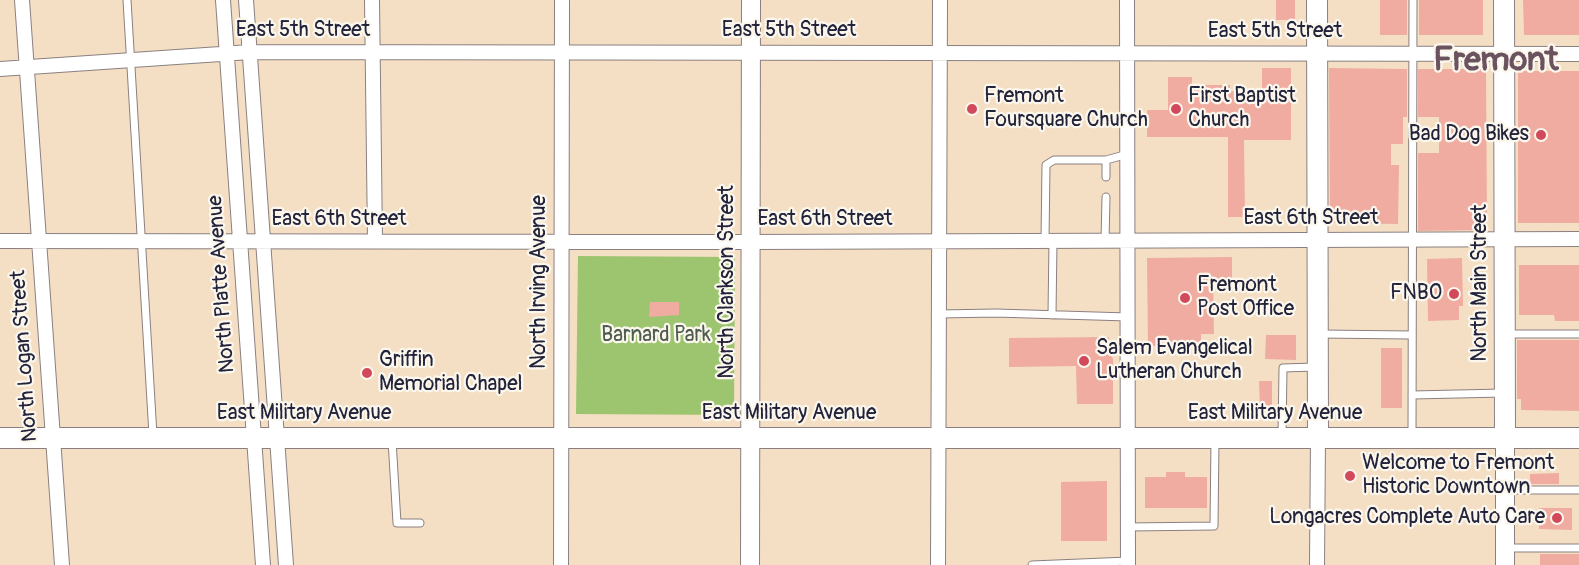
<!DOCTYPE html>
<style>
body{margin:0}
canvas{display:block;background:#f4dec4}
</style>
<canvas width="1579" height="565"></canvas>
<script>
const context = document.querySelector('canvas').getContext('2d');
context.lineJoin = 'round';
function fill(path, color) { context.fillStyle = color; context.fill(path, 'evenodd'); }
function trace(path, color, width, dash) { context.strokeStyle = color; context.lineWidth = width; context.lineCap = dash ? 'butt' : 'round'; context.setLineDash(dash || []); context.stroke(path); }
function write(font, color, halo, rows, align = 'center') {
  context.font = font + ' Pangolin,sans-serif'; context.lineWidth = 4.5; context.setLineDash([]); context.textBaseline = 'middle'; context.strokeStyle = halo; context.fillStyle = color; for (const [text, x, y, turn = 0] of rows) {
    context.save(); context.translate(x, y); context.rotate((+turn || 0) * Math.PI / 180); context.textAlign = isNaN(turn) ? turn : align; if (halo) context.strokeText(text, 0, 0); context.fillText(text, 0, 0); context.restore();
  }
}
fill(new Path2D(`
 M578,256L735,257L734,415L576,414Z`), '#9dc570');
fill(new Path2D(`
 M1276,0H1295V20H1276Z
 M1380,0H1407V35H1380Z
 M1419,0H1483V35H1419Z
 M1523,0H1579V35H1524Z
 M1262,68H1291V140H1244L1245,217H1228V137H1147V110H1168V77H1192V85H1230V91H1262Z
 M1329,68L1407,69V117H1403V144H1391V165H1399L1398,224L1330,223Z
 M1418,69H1486L1487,230L1418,231V153H1439V117H1418Z
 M1518,71H1579V223H1518Z
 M1232,257V278L1213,279L1214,334H1201V346H1148L1147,258Z
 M1462,258L1463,306H1459V320L1428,321L1427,259Z
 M1519,265H1579V321H1555L1554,315H1519Z
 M650,302H679V315L649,317Z
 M1266,335H1296V360L1265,359Z
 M1109,337V351L1113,359V404H1077L1076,366L1009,367V338Z
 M1517,340H1579V411L1521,410V399H1517Z
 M1381,348H1402V408H1381Z
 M1259,381H1272V410H1260Z
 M1166,472H1185V477H1207V508H1145V477H1166Z
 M1559,473V484H1530V474Z
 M1107,481V541H1061V482Z
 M1539,508H1572V530L1539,529Z
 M1540,554H1579V565H1540Z`), '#f0aca1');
const service = new Path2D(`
 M127,0L153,435
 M1106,160V177
 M1045,241L1046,165L1054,160H1106L1128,154
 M1105,241L1106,197
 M939,314L996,313L1128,317
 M1052,315L1053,241
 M1319,334L1412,335
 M1508,334H1579
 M1412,395L1503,393
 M1412,435L1413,0
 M1282,436L1283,368L1315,367
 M392,440L397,523H420
 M1507,490H1579
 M1128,527L1214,526L1215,440
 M1507,548H1579
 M1032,565L1128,561`);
const minor = new Path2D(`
 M22,0L62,565
 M223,0L263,565
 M246,0L286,565
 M372,0L375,241
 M1127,0L1128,565
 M0,69L250,52L1579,54
 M0,241L751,242L1579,239
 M561,565L562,0
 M938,565L940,0
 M1317,565L1318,438`);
const tertiary = new Path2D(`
 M1505,438V565
 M750,565L751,0`);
const secondary = new Path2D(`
 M1317,0L1318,438
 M1504,0L1505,438
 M0,438H1579`);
trace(service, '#8b8080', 9);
trace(minor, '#8b8080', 16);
trace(tertiary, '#8b8080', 20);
trace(secondary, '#8b8080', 22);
trace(service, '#fff', 7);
trace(minor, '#fff', 14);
trace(tertiary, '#fff', 18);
trace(secondary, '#fff', 20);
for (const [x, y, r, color] of [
 [972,109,6,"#d1495b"],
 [1176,109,6,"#d1495b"],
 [1541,135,6,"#d1495b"],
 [1454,294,6,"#d1495b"],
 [1185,298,6,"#d1495b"],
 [1084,361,6,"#d1495b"],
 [367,373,6,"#d1495b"],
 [1350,476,6,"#d1495b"],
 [1557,518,6,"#d1495b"]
]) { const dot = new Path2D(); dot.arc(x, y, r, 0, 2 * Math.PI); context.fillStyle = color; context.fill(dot); trace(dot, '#fbf7ec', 2); }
write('21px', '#22223b', '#fbf7ec', [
 ["East 5th Street",303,31],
 ["East 5th Street",789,31],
 ["East 5th Street",1275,32],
 ["East 6th Street",1311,219],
 ["East 6th Street",339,220],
 ["East 6th Street",825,220],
 ["North Irving Avenue",540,282,-90],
 ["North Clarkson Street",728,282,-90],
 ["North Main Street",1481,283,-90],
 ["North Platte Avenue",222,284,-94],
 ["North Logan Street",25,356,-94],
 ["East Military Avenue",304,414],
 ["East Military Avenue",789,414],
 ["East Military Avenue",1275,414]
]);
write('21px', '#22223b', '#fbf7ec', [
 ["Fremont",984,97],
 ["Foursquare Church",984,121],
 ["First Baptist",1188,97],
 ["Church",1188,121],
 ["Bad Dog Bikes",1529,135,"right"],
 ["Fremont",1197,286],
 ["Post Office",1197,310],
 ["FNBO",1442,294,"right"],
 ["Salem Evangelical",1096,349],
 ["Lutheran Church",1096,373],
 ["Griffin",379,361],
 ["Memorial Chapel",379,385],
 ["Welcome to Fremont",1362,464],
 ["Historic Downtown",1362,488],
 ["Longacres Complete Auto Care",1545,518,"right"]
], 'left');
write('21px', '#4d5b4e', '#fbf7ec', [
 ["Barnard Park",656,336]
]);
write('bold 33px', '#6a525f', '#fbf7ec', [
 ["Fremont",1496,62]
]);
</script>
